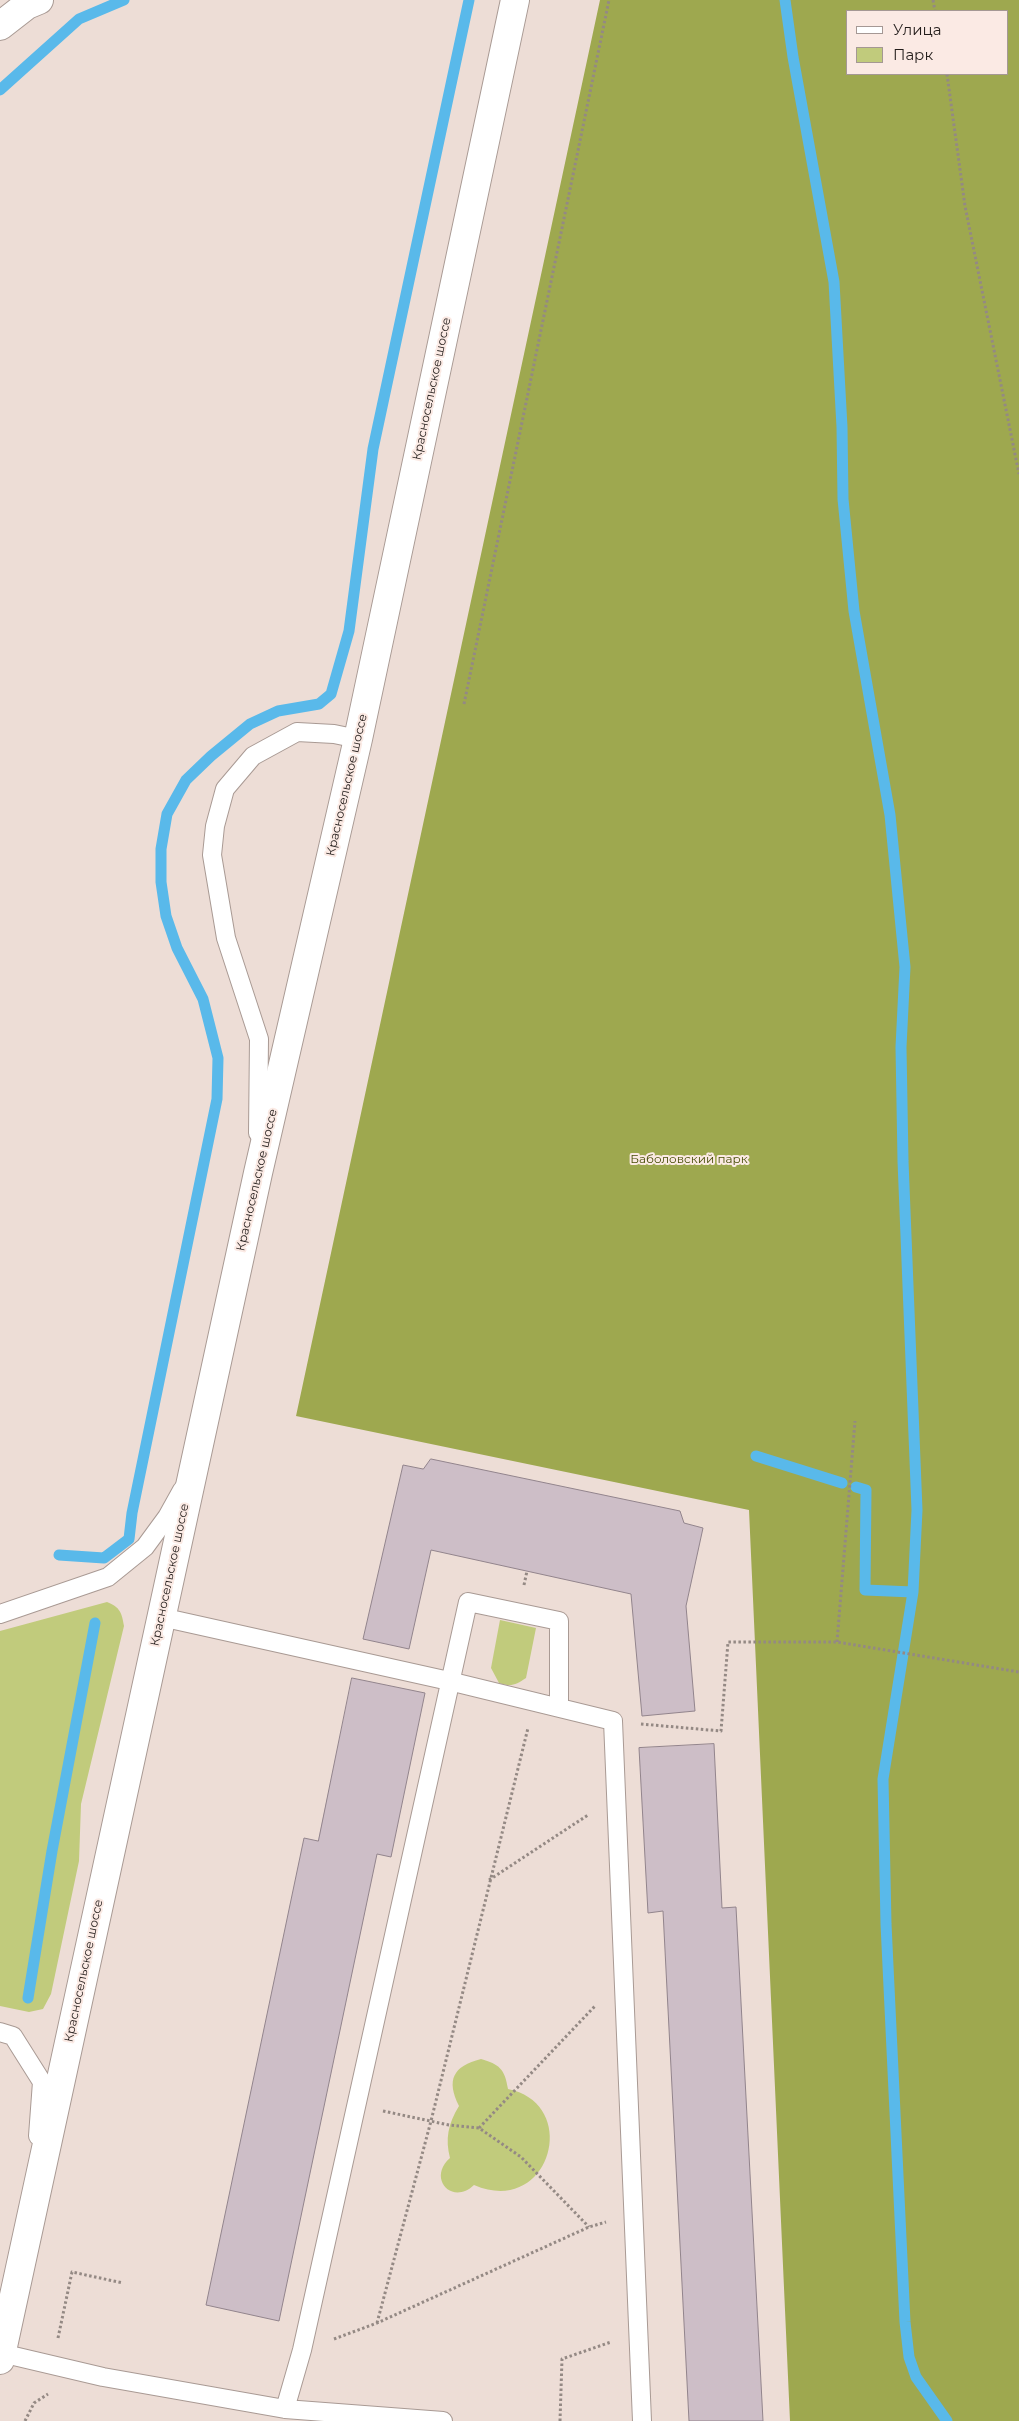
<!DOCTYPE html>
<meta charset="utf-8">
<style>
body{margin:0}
#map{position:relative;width:1019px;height:2421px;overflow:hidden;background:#edddd6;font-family:Montserrat,sans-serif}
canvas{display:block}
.legend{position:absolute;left:846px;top:10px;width:162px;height:65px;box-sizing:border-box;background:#fbeae4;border:1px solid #a59894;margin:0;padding:6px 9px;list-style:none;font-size:15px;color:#231d1b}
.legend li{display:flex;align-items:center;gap:10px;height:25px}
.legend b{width:25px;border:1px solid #a59894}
</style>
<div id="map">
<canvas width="1019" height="2421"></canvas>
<ul class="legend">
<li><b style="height:6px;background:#fff"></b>Улица</li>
<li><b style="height:14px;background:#c1cb7c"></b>Парк</li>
</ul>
</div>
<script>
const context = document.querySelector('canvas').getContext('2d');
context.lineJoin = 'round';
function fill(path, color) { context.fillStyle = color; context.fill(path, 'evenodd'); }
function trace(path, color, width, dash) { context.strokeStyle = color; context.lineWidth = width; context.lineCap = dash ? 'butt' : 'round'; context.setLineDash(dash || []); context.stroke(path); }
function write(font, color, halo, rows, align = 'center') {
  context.font = font + ' Montserrat,sans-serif'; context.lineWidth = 4; context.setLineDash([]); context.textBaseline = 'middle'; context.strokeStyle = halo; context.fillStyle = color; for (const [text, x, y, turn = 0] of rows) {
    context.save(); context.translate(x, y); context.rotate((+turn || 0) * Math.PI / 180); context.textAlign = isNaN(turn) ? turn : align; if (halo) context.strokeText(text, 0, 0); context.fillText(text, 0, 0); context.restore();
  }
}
fill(new Path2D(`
 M107,1602C120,1607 122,1613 124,1626L81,1804L79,1861L51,1994L43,2009L29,2012L0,2006V1631Z
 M500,1620L536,1628L526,1678C516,1685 511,1687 499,1683L491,1668Z
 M481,2059C499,2064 505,2069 508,2089C582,2104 550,2218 474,2185C452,2206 427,2178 450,2158C445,2139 448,2124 459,2106C446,2080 453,2066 481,2059Z`), '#c1cb7c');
fill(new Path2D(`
 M600,0H1019V2421H790L749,1510L296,1416ZM848,11H1008V74H848Z`), '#9ea84f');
trace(new Path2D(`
 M785,0L793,57L834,282L842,427L843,499L854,611L890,815L905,967L901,1047L903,1161L917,1510L913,1592L883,1779L886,1924L905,2322L909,2357L916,2377L947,2421
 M0,90L79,19L124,0
 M756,1456L842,1483
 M856,1487L866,1490L865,1590L913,1592
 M59,1555L104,1558L129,1539L132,1513L217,1099L218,1058L203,999L177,948L166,916L161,882V849L167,814L186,780L211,756L250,724L278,711L319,704L331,694L349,631L373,449L469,0
 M28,1998L52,1851L95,1623`), '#59b9ea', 11);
const building = new Path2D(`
 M431,1459L680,1511L684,1523L703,1528L686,1606L695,1711L642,1716L631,1594L431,1550L409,1649L363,1639L403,1465L423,1469Z
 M352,1678L425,1693L391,1857L377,1854L279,2321L206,2305L304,1838L318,1841Z
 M714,1744L722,1908L736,1907L763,2421H689L663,1911L648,1913L639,1748Z`);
fill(building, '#cdbec7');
trace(building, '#92848c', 1);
const service = new Path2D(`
 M258,1133L259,1039L226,938L212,855L215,826L225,789L253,756L297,732L334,734L358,739
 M0,1614L108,1577L145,1547L167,1517L182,1490
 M161,1617L449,1681L613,1721L642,2421
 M0,2032L13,2036L42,2082L38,2136
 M1,2353L103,2377L285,2409L443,2421
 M285,2409L302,2350L468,1602L559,1621V1708`);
const minor = new Path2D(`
 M0,26L27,5L39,0`);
const secondary = new Path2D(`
 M0,2360L258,1173L358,739L515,0`);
trace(service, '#a99a94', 20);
trace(minor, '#a99a94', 30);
trace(secondary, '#a99a94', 30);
trace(new Path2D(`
 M933,0L935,11
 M947,74L965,206L1019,474
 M464,704L609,0
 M524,1585L527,1571
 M837,1642L855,1421
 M641,1724L721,1731L728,1642H837L1019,1672
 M489,1880L588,1815
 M383,2111L449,2125L479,2128L521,2157L589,2227
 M479,2128L596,2005
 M377,2323L431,2121L528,1728
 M58,2338L72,2272L123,2283
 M334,2339L377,2323L589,2227L606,2222
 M25,2421L34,2403L48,2394
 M560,2421L562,2359L611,2342`), '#948984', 3, [2.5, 2.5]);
trace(service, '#fff', 18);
trace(minor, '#fff', 28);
trace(secondary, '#fff', 28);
write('12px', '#231d1b', '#fbeae4', [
 ["Красносельское шоссе",432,389,-78],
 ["Красносельское шоссе",347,785,-77],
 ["Красносельское шоссе",257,1180,-77],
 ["Красносельское шоссе",170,1575,-78],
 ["Красносельское шоссе",84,1971,-78]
]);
write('12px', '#474d07', '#fbeae4', [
 ["Баболовский парк",689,1159]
]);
</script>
